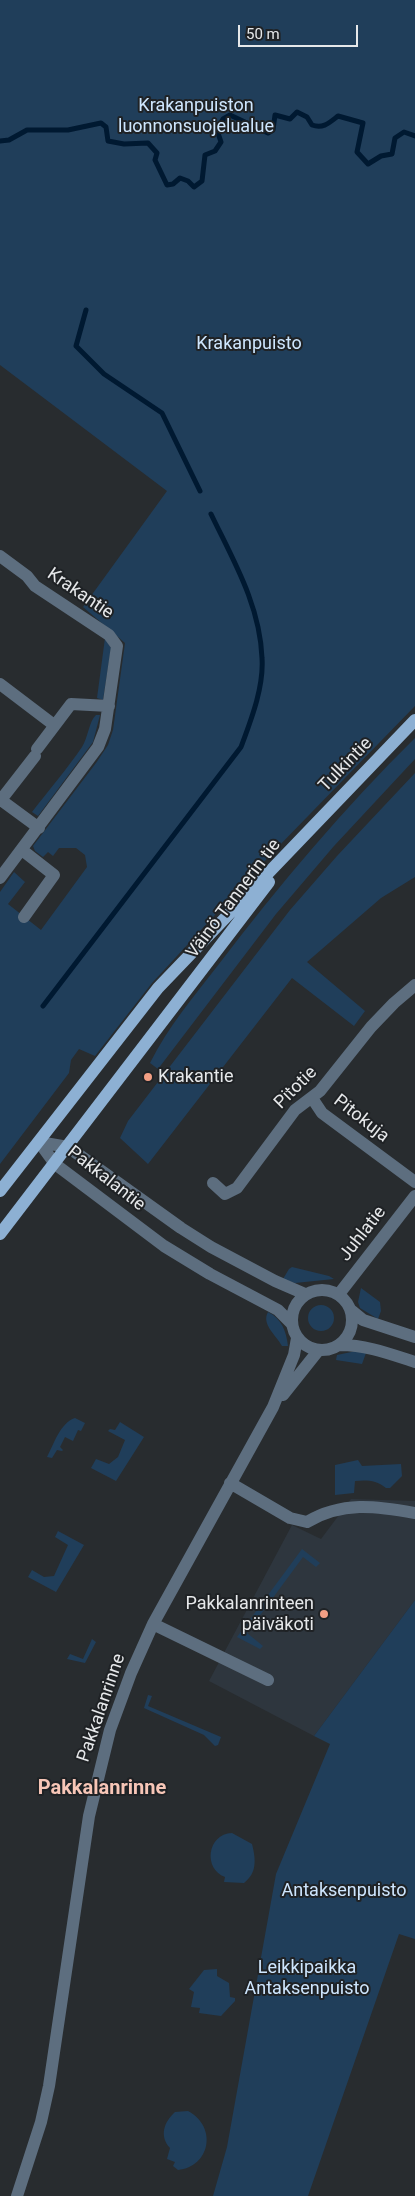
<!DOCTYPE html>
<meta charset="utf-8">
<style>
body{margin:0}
#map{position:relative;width:415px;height:2196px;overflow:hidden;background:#282c2f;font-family:Roboto,sans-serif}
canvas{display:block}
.scale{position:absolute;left:238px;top:25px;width:120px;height:22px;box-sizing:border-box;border:2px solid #e6e8ea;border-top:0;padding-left:6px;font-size:15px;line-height:18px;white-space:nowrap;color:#e6e8ea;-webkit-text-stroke:4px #1f2225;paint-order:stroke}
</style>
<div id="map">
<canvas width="415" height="2196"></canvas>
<div class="scale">50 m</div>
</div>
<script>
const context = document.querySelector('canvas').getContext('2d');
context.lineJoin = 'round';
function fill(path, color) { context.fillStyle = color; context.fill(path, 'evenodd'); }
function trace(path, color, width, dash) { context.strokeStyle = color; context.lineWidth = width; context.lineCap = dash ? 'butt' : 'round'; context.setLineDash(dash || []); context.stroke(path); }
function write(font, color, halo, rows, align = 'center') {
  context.font = font + ' Roboto,sans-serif'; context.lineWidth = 4; context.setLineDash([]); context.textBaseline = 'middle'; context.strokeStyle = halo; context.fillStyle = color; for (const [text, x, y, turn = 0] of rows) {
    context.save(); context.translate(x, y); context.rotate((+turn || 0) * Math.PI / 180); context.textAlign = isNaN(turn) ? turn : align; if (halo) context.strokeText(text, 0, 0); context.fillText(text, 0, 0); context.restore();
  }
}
fill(new Path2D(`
 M351,1499L415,1501V1600L314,1736L209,1681L292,1525L321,1539Z`), '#2e363e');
fill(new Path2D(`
 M0,0H415V706L275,850L152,983L95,1056L79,1049L71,1060L69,1073L0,1164V892L14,872L25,882L8,904L41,930L87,867L85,855L76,848H59L53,856L48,852L43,857L35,851L33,846L96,763L108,745L113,730L125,643L83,607L167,491L0,365Z
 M105,638L111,648L103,700L97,698Z
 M96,715H100L93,742L38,816L32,812C49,790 67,769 82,747C88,738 89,721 96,715Z
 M415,738V759L334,846L276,914L158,1069L150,1063C168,1027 194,996 219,964C279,885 344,808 415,738Z
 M415,773V877L381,898L307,962L365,1011L354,1026L292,978L148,1164L120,1138L128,1121L290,910L337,856Z
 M292,1267L329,1276L334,1279L295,1283L283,1279L289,1269Z
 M361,1288L380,1302L381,1311L378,1319L360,1308L358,1302Z
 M308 1318a13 13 0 1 1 26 0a13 13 0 1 1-26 0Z
 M268,1312C282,1319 286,1331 288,1346H282C276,1335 261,1324 268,1312Z
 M356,1351L366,1353L362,1364L336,1360L337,1355Z
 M75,1418L85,1423L81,1431L78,1430L73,1441L65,1437L60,1447L63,1450L62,1451L57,1450L52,1458L47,1457C54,1444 60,1423 75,1418Z
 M120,1422L144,1437L116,1481L91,1468L96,1459L109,1464L118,1457L125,1440L108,1431L110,1429L115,1430Z
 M358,1460L362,1466L401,1464L402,1476L390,1488H386C376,1480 367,1480 355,1481L354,1493L335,1495V1465Z
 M58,1531L84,1545L56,1592L28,1577L32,1570L44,1577L54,1576L68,1545L55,1537Z
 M302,1549L320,1563L316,1567L303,1557L247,1633L263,1646L260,1649L237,1637Z
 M415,1600V1939L399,1934L308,2196H213L227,2147L276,1874L330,1744L314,1736Z
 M92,1639L96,1642L85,1663L67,1659L70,1654L83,1659Z
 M148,1695L152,1696L148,1706L221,1737L218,1745L215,1746L204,1735L144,1708Z
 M232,1833L252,1844C256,1860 257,1873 244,1883L224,1882L225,1877C203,1869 207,1834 232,1833Z
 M217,1969V1976L229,1983L230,1997L235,1998V2001L221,2016L199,2013L200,2008L191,2007L194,1992L189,1989L204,1970Z
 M188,2111C218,2127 210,2167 178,2170L173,2166L175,2162L167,2159L170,2148C159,2136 164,2122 175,2112Z`), '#203e5a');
trace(new Path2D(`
 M0,141L9,140L27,130H68L101,123L106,127L108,141L124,144L148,143L157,153L155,160L167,185L173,184L180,178L188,181L194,187L202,181L205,155L215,151L221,142L217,130L223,119L230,115L268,133L273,130L275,115L290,119L297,112L307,117L312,125C323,129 329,123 338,116L363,123L357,152L368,164L381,156L392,154L395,138L404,132L415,136
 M86,310L76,346L104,374L162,413L200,491
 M43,1006L241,747C251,720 264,687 262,658C260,605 233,560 211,514`), '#001931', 5);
trace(new Path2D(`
 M0,556L27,576L35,586L109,635L117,646L105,729L98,747L0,878
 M0,684L54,725
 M37,749L71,704L109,706
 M1,800L39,828
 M0,801L35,756
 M22,850L54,875L24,917
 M312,1098L322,1113L415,1182
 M39,1142L55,1164L164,1246L210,1274L278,1310L291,1323
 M39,1142L68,1147L181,1228L211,1247L275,1281L305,1294
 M213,1183L225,1194L237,1188L295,1110L320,1091L371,1027L394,1003L415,985
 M292 1320a30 30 0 1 1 60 0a30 30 0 1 1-60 0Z
 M339,1294L415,1196
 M352,1311L363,1320L415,1337
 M340,1345C367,1345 390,1354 415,1362
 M283,1395L318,1351
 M230,1483L290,1518L307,1522C342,1501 376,1506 415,1513
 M153,1624L268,1680
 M17,2196L41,2122L49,2086L89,1816L110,1730L131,1673L153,1624L273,1407L294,1355L297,1338`), '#5d6e7f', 12);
trace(new Path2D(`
 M0,1191L158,988L415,720
 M0,1234L269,882`), '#8db0d3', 12);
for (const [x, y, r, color] of [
 [148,1077,5,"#f39f84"],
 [324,1614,5,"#f39f84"]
]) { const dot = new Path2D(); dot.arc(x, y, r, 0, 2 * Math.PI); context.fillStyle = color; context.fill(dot); trace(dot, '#1f2225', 2); }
write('18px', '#cee6fe', '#1f2225', [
 ["Krakanpuiston",196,106],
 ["luonnonsuojelualue",196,127],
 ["Krakanpuisto",249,344],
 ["Antaksenpuisto",344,1891],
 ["Leikkipaikka",307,1968],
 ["Antaksenpuisto",307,1989]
]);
write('18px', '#e6e8ea', '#1f2225', [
 ["Krakantie",80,594,34],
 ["Tulkintie",346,765,-46],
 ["Väinö Tannerin tie",234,899,-53],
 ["Pitotie",296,1088,-45],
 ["Pitokuja",361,1119,38],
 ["Pakkalantie",106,1179,38],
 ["Juhlatie",363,1234,-52],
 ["Pakkalanrinne",102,1708,-71]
]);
write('18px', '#e6e8ea', '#1f2225', [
 ["Krakantie",158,1077],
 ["Pakkalanrinteen",314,1604,"right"],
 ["päiväkoti",314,1625,"right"]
], 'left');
write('bold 20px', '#f7c6b7', '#1f2225', [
 ["Pakkalanrinne",102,1789]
]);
</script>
